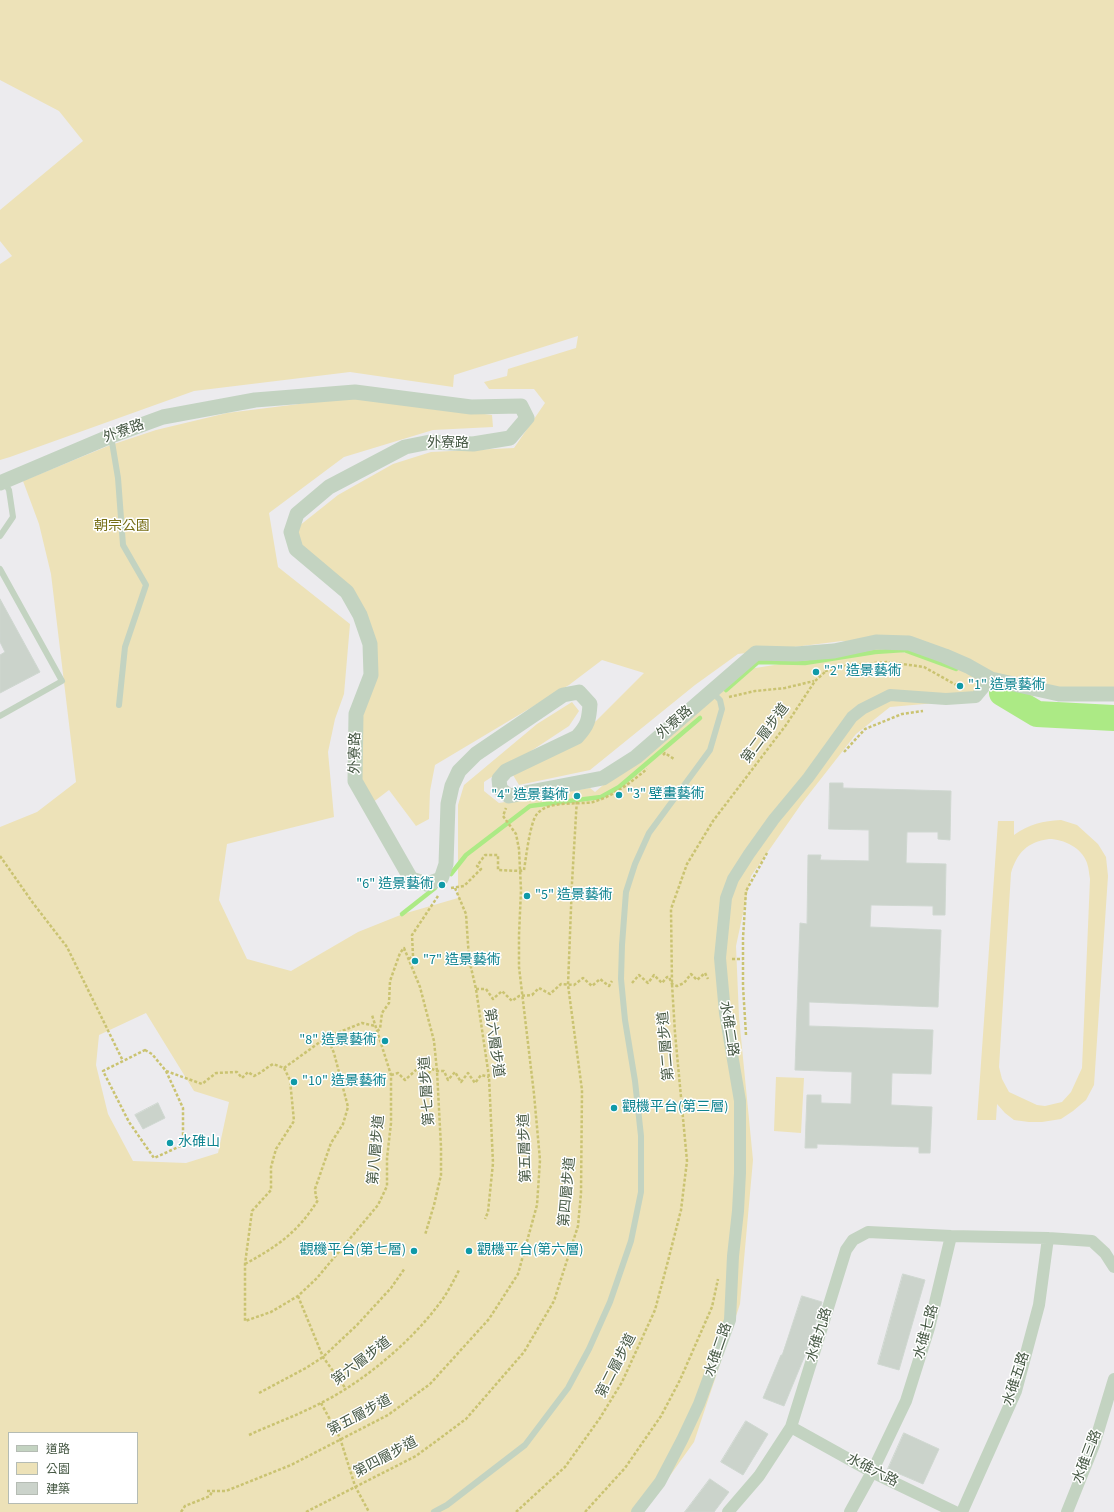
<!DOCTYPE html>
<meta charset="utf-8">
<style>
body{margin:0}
#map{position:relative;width:1114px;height:1512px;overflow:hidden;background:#ecebee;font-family:"Source Sans 3","Noto Sans TC",sans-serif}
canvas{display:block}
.legend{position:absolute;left:8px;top:1432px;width:130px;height:72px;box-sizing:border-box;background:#fff;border:1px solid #b5bcb4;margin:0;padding:5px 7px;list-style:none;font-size:12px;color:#465844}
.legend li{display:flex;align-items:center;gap:8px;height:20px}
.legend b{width:20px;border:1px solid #b5bcb4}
</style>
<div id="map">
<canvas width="1114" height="1512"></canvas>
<ul class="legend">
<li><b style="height:5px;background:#c3d3c1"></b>道路</li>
<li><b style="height:11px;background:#ede2b8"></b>公園</li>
<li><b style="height:11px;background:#cbd3cb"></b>建築</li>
</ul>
</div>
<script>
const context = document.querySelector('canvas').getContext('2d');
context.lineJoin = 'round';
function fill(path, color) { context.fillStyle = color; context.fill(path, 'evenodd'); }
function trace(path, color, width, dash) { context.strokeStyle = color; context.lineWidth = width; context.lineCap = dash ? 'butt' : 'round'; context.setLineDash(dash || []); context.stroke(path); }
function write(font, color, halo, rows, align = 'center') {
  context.font = font + ' "Source Sans 3","Noto Sans TC",sans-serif'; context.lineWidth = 3; context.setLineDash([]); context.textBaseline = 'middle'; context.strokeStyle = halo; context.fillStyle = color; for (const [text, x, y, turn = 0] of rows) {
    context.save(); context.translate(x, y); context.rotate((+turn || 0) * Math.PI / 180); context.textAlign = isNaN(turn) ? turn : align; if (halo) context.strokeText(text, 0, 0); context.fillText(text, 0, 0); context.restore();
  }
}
fill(new Path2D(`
 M0,0H1114V694L1032,696L980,673L982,699L890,707L856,734L802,803L751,876L736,946L739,1017L753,1160L740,1304L694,1442L644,1512H0V827L37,812L76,782L51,574L39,524L23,481L108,446L156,430L227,413L355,397L492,415L493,427L433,430L344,457L269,513L278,567L350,624L344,694L335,719L328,752L334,817L227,844L219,900L247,959L291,971L358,932L403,914L458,898V805L464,785L537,724L572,702L579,711L569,726L484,782V791L499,803L590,788L595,792L687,713L749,669L882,648L960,664L925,648L842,641L738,654L695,685L590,770L519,785L513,775L596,721L644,673L602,660L569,685L435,765L430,791L429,819L416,826L389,790L368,806L355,781L357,740L376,662L359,606L300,560L294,530L338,495L393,464L431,452L514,448L545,403L534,389H489L484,382L507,376L508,369L576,348L578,336L454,375L453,387L350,372L194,391L10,457L0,460V264L12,256L0,241V210L83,141L59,111L0,80ZM146,1013L194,1091L229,1102L218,1153L186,1163L133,1161L108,1114L96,1065L99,1035ZM9,1433H137V1503H9Z
 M1061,820L1077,825L1098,844L1106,857L1108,876L1094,1085L1086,1100L1073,1111L1061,1119L1042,1122H1029L1014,1120L1005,1113L997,1104L996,1120H977L998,821H1014V835C1029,824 1043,821 1061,820ZM1049,839C1064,839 1082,848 1087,863C1089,869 1089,874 1090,879L1082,1068L1071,1092L1062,1102L1045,1106L1037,1105L1009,1092L1002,1079L999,1067L1011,873C1017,853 1027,842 1049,839Z
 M776,1077L804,1078L801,1133L774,1131Z`), '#ede2b8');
trace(new Path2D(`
 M726,690L758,662L805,663L875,652L904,650L956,669
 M451,874L466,855L530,806L601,797L619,787L700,718
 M402,914L435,888`), '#acea85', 4.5);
trace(new Path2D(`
 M1002,693L1037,714L1114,718`), '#acea85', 26);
const building = new Path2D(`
 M0,599L40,672L0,693V655L5,652L0,642Z
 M830,783H843V788L951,791L950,840L938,839V832H907L906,863L946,864L945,915H933V906L871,905L870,927L941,930L938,1007L809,1002V1026L933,1030L931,1074L892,1073L891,1105L932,1107L930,1153H919V1147L817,1144V1148H805L807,1095H821V1103L851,1104L852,1072L795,1070L800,923L807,924L808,855H821L820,860L869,861V830L829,829Z
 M158,1103L165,1118L143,1129L135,1115Z
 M903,1274L925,1280L899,1370L878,1364Z
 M802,1296L822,1302L808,1348L784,1406L763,1398L781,1355H782Z
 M746,1421L768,1434L743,1475L721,1462Z
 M904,1433L939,1449L923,1484L888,1469Z
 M710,1479L729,1492L714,1512H685Z`);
fill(building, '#cbd3cb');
trace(building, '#cfd7d0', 1);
trace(new Path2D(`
 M825,671L849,665L888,662L924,667L958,686
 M729,697L755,691L785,688L814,681
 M844,752L865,729L902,714L923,711
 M663,755L665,753L674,759
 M0,856L33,903L67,947L123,1061
 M451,888L464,886L481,869L477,866L485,855H498V870L520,871L524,870C526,858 530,822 537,814C548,800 578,805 593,802C614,796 631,782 647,769
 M455,888L466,914L469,959L476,989L489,1077L493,1163L488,1212L485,1219
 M409,959L413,956L412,935L438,896
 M732,959H743
 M632,983L639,975L648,983L654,975L662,983L667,977H669L672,984L677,986L684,983L691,974L697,980L705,973L708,979
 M476,989H486L493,999L502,991L512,1001L519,996L532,995L539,988L550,994L561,984L574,985L583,978L592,986L600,979L609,986L612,981
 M377,1031L380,1029L382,1013L389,1003L390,981L400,953L404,948L420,987L434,1041L437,1071L441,1147V1175L434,1205L425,1235
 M746,1035L743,986V938L746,891L767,853
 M145,1050L152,1054L166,1071L183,1108V1145L154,1158L129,1122L103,1071Z
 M284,1068L290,1080L294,1121L276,1149L271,1167V1190L252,1211L245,1264V1321L271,1312L298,1296L317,1278L378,1205L387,1186V1158L391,1123V1075L372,1015
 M284,1068L327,1037L362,1023L375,1026
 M166,1071L202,1084L216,1073L237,1072L242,1078L248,1072L254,1076C261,1073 266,1068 273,1064L284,1068
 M391,1075L398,1073L405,1080L416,1070L425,1078L432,1069L437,1071H444L448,1080L455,1072L461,1082L468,1073L475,1083L481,1075L489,1077
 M245,1264C278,1246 298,1232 318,1200L316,1197L315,1189L331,1143L343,1124L348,1107L334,1053L327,1037
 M298,1296L323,1357L346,1389
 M259,1393L306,1368L323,1357L357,1325L391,1288L405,1268
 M321,1403L340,1438L355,1486L369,1512
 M249,1435C273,1424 298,1415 321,1403C363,1382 411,1342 439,1304C447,1294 453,1282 459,1270
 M207,1491H226L291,1465L388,1415L430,1384L489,1319L518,1274L537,1205L540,1160L534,1094L519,967V935L521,890L519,849L516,834L503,816L506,808
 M181,1512L185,1506L210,1496L212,1491
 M306,1512L416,1456L466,1419L524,1352L554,1301L578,1226L581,1193L582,1090L568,985L572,883L577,798
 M516,1512L565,1467L600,1418L622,1382L655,1310L668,1261L681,1210L687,1161L675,1033L672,984L671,909L687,864L713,821L786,725L815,681L825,672L827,665
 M585,1512L625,1468L661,1416L680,1380L712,1307L718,1279`), '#cac371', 2.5, [3, 2]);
trace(new Path2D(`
 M111,436L118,478L123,545L146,585L125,647L119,705
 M0,536L13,517L9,490L4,482
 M0,569L62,681L0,716
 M434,1512L447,1505L525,1445L568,1388L589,1349L610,1302L631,1241L641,1192V1136L635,1081L625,1020L621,979L622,945L626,892L635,864L649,833L710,750L722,709L720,700L712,692`), '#c3d3c1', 6);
trace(new Path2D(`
 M791,1427L872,1472L955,1512
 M637,1512L660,1482L682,1440L699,1404L730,1320L733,1256L738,1211L740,1173V1101L725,1013L720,958L726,898L733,879L749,854L774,819L808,778L852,717L862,709L890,695L946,699L976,697L991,679
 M728,1512L759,1476L791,1427L846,1250L853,1240L868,1232L951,1236L1048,1238L1092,1241L1105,1253L1114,1267
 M850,1512L872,1472L906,1401L929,1328L951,1236
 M962,1512L1016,1391L1039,1305L1048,1238
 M1067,1512L1094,1445L1114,1379`), '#c3d3c1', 12);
trace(new Path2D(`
 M0,483L111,436L163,417L255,400L355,392L471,407L521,406L527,418L510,438L473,444L430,442L405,447L329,487L297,514L291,532L296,549L347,592L360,615L370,644L371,675L356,714L355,781L411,879L427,884L441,879L446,864L448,804L452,786L459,771L476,754L563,695L579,692L590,704C589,720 588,725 577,737L506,771L499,779L500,789L509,796L603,778L636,757L756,653L796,654L834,651L876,642L909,643L945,656L968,666L991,679L1059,694H1114`), '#c3d3c1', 15);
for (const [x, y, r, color] of [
 [816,672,4,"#0f9aa8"],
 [960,686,4,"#0f9aa8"],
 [619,795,4,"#0f9aa8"],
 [577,796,4,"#0f9aa8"],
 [442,885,4,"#0f9aa8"],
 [527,896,4,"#0f9aa8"],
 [415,961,4,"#0f9aa8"],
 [385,1041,4,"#0f9aa8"],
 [294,1082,4,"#0f9aa8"],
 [614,1108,4,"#0f9aa8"],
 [170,1143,4,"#0f9aa8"],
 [414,1251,4,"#0f9aa8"],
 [469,1251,4,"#0f9aa8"]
]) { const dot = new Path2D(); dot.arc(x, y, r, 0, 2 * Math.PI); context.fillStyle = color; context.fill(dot); trace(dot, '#fff', 1.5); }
write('14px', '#465844', '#fff', [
 ["外寮路",124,432,-20],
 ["外寮路",448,444],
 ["外寮路",675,723,-41],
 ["第二層步道",766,734,-54],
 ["外寮路",356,753,-89],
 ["水碓二路",728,1029,81],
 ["第六層步道",493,1043,82],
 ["第二層步道",667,1046,-95],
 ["第七層步道",428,1091,-94],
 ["第五層步道",526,1148,-92],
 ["第八層步道",377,1150,-85],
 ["第四層步道",568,1192,-85],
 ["水碓七路",927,1332,-74],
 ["水碓九路",820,1335,-73],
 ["水碓二路",719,1350,-71],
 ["第六層步道",362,1362,-37],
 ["第二層步道",617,1366,-63],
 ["水碓五路",1017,1379,-72],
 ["第五層步道",360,1416,-28],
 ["水碓三路",1088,1457,-69],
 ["第四層步道",386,1458,-28],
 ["水碓六路",872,1471,27]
]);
write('14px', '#776f17', '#fff', [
 ["朝宗公園",122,527]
]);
write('14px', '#0d838f', '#fff', [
 ["\"2\" 造景藝術",824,672],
 ["\"1\" 造景藝術",968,686],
 ["\"3\" 壁畫藝術",627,795],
 ["\"4\" 造景藝術",569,796,"right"],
 ["\"6\" 造景藝術",434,885,"right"],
 ["\"5\" 造景藝術",535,896],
 ["\"7\" 造景藝術",423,961],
 ["\"8\" 造景藝術",377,1041,"right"],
 ["\"10\" 造景藝術",302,1082],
 ["觀機平台(第三層)",622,1108],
 ["水碓山",178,1143],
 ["觀機平台(第七層)",406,1251,"right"],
 ["觀機平台(第六層)",477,1251]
], 'left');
</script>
